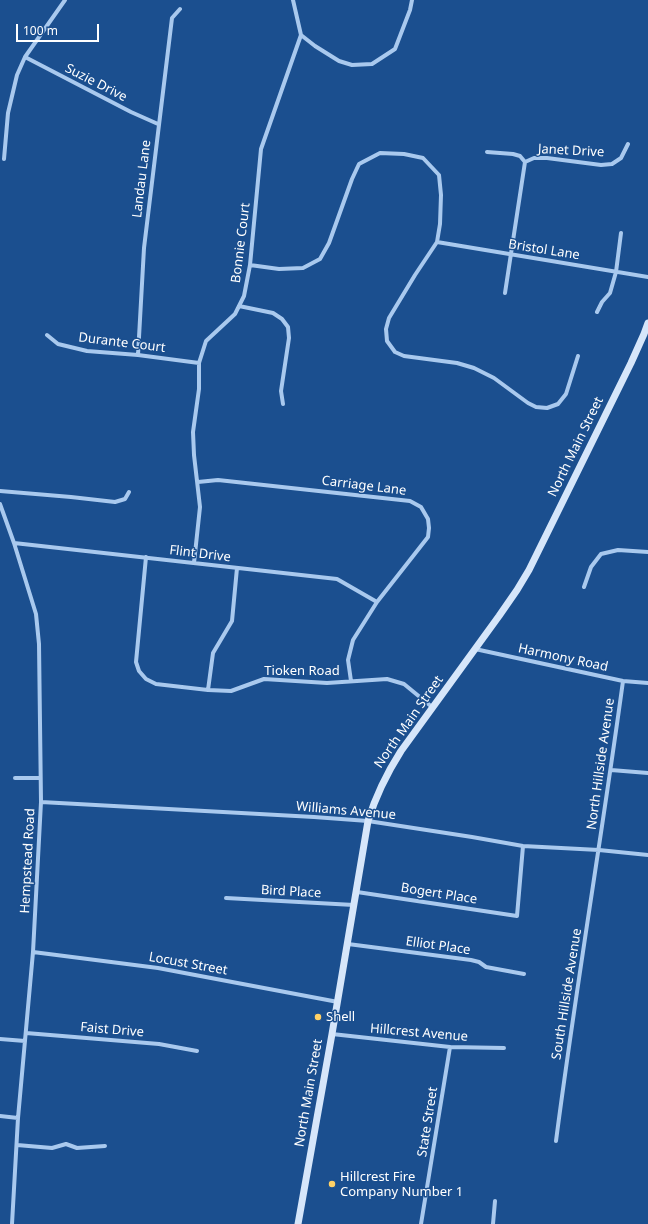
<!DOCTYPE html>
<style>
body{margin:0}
#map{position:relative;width:648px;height:1224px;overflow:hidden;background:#1b4f8f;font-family:"Noto Sans",sans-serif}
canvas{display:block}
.scale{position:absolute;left:16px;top:24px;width:83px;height:18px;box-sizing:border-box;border:2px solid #fff;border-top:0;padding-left:5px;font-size:12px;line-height:14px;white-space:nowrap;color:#fff;-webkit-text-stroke:3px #1b4f8f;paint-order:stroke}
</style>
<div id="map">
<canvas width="648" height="1224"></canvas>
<div class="scale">100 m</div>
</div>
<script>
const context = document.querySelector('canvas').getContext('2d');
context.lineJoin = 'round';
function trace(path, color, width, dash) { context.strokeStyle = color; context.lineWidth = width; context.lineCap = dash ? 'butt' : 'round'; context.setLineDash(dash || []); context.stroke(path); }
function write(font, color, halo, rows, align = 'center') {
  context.font = font + ' "Noto Sans",sans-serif'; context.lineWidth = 3; context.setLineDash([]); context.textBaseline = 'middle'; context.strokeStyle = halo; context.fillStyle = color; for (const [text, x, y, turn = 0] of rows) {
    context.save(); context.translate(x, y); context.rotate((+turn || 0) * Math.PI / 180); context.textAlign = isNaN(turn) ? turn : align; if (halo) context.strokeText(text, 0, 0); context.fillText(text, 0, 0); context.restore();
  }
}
trace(new Path2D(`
 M293,0L301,35L315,46L339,61L352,65L372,64L395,49L410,10L412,0
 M25,57L131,112L158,124
 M487,152L513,154L520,156L525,162
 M4,159L8,113L17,75L25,57L65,0
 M525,162L534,158H547L601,165L612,164L621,158L628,144
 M437,242L648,277
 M250,265L279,269L303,268L320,259L329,243L352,179L359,164L380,153L404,154L423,158L439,175L441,195L440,224L437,242L415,275L389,318L386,329L387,341L395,352L404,356L457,363L474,368L494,378L528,403L536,407L547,408L558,404L566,394L578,356
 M505,293L525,162
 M239,306L273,313L282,319L288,327L289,338L281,391L283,404
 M597,312L602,302L610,293L616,272L621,233
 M47,335L58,344L87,351L138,355L199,363
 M138,355L144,248L172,18L180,9
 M198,482L218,480L410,501L421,507L428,519L429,528L428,537L377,602L353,640L348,660L351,681
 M0,491L71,497L115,502L125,499L129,492
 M0,504L14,543L36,614L39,644L41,802L33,952L18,1118L12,1224
 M14,543L337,579L377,602
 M146,557L136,662L139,671L146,679L156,684L208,690L231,691L264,679L327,683L387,679L404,684L432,707
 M194,563L200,507L194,455L193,432L199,389V363L206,341L235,314L244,296L250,265L261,149L301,35
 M584,587L591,567L601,554L618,550L648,552
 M475,649L623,681L648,683
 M208,690L213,653L232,621L237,568
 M611,770L648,773
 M15,778H40
 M41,802L314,817L368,821L472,837L523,846L599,850L648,855
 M357,892L517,916L523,846
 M226,898L354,905
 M348,944L471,960L479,962L486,967L524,974
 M33,952L158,968L338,1002
 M26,1033L159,1044L197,1051
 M332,1034L450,1047L504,1048
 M0,1039L25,1041
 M0,1116L18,1118
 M556,1141C576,987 602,835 623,681
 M17,1145L52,1148L66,1144L77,1148L105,1146
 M421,1224L450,1047
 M493,1224L495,1201`), '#a9c9ee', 4);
trace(new Path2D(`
 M298,1224L332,1034L368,821C376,795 387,773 401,751L499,616L517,590L529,570L631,363L644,334L648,323`), '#d6e6fa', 7);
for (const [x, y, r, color] of [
 [318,1017,4,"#ffd166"],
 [332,1184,4,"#ffd166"]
]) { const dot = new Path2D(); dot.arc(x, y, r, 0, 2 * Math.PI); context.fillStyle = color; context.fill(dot); trace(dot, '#1b4f8f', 1.5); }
write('13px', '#fff', '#1b4f8f', [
 ["Suzie Drive",96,83,27],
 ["Janet Drive",571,151,3],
 ["Landau Lane",142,179,-83],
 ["Bonnie Court",241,243,-83],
 ["Bristol Lane",544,250,9],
 ["Durante Court",122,343,7],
 ["North Main Street",576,447,-64],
 ["Carriage Lane",364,486,7],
 ["Flint Drive",200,554,7],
 ["Harmony Road",563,658,12],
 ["Tioken Road",302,671],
 ["North Main Street",409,722,-55],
 ["North Hillside Avenue",601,764,-82],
 ["Williams Avenue",346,811,5],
 ["Hempstead Road",28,861,-87],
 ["Bird Place",291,892,3],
 ["Bogert Place",439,894,9],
 ["Elliot Place",438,946,8],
 ["Locust Street",188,964,10],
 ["South Hillside Avenue",567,994,-81],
 ["Faist Drive",112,1030,5],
 ["Hillcrest Avenue",419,1033,5],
 ["North Main Street",309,1093,-80],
 ["State Street",428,1122,-81]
]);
write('13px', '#fff', '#1b4f8f', [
 ["Shell",326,1017],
 ["Hillcrest Fire",340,1177],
 ["Company Number 1",340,1192]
], 'left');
</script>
